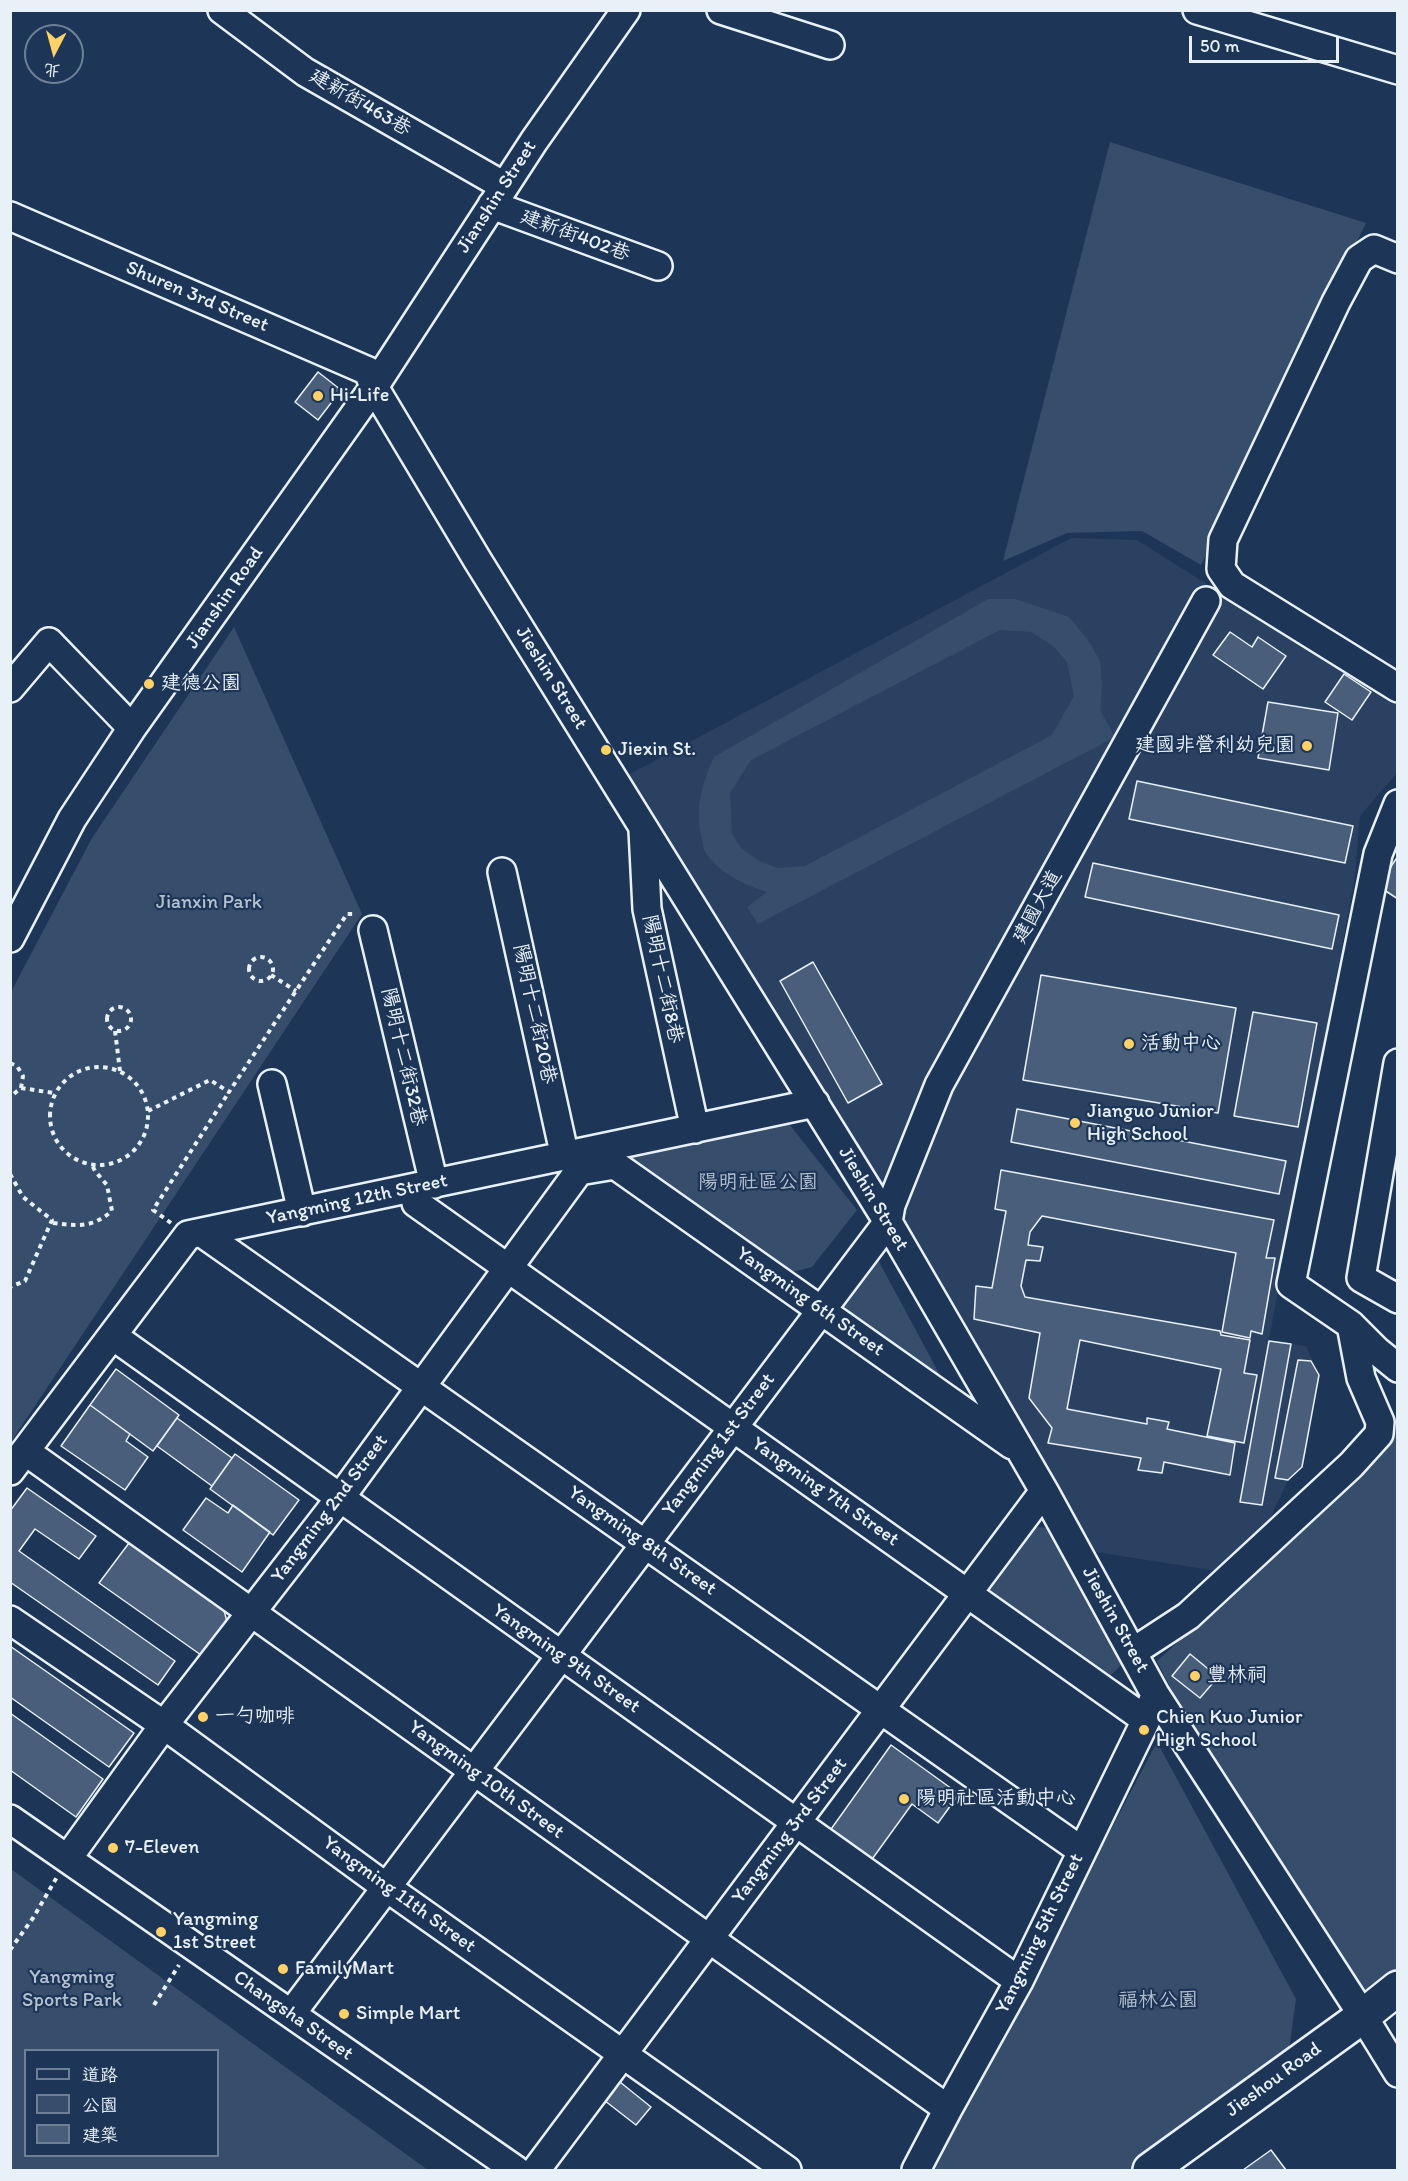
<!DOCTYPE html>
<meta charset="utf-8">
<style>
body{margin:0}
#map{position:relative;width:1408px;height:2181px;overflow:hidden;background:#1d3557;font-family:Itim,"LXGW WenKai TC",sans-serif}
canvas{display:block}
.frame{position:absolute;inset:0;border:12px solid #e8f1f8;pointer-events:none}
.legend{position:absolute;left:24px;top:2049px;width:195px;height:108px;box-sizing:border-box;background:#1d3557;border:2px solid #6e8097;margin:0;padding:8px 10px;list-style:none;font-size:18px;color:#e8f1f8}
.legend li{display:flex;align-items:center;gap:12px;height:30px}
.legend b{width:30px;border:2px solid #6e8097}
.north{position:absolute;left:24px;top:24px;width:60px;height:60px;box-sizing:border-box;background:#1d3557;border:2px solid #6e8097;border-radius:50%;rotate:186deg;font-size:16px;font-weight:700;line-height:24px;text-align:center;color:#e8f1f8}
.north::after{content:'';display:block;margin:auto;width:21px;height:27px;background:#ffd166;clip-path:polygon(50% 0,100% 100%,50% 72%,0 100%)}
.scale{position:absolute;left:1189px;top:36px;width:150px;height:27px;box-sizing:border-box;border:3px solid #e8f1f8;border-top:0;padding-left:8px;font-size:18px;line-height:21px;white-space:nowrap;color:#e8f1f8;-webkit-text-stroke:4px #1d3557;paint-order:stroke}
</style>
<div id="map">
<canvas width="1408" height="2181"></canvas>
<div class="frame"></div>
<ul class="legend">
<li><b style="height:8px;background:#1d3557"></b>道路</li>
<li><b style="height:16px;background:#374d6c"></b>公園</li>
<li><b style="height:16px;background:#495e7a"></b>建築</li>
</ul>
<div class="north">北</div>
<div class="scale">50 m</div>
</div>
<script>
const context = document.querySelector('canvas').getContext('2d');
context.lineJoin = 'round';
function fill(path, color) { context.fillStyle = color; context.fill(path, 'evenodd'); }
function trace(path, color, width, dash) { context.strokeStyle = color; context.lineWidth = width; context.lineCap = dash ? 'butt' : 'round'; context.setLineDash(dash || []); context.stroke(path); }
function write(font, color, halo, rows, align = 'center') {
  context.font = font + ' Itim,"LXGW WenKai TC",sans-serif'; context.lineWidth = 4.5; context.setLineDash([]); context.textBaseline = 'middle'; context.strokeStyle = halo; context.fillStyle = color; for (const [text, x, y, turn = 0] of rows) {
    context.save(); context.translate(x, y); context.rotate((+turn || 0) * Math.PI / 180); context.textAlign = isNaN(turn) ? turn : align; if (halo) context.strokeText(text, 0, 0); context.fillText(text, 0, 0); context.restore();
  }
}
fill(new Path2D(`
 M1071,538L1137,540L1397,704V773L1360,816L1355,876L1269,1340L1306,1346L1319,1375L1302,1467L1288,1480L1260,1540L1224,1572L1095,1552L891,1205L628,775Z`), '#2a4162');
fill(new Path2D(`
 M1110,142L1366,223L1201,565L1142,531L1067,533L1003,561Z
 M988,599H1015L1069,617L1088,640L1100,661L1102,687L1100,710L1115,737L758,924L747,907L767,892C744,884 724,876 708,856C704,852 703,844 702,839C694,810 702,783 714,757ZM1000,630L1031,632L1053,646L1067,662L1074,696L1052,735L805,866L778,868L759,861L741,848L732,834L730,793L751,760Z
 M234,627L362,914L11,1442V992L92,838Z
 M782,1115L857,1210L812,1267L781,1275L617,1155Z
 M870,1245L941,1377L825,1306Z
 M1396,1428L1397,1977L1353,2012L1178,1703L1157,1661L1300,1533Z
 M1029,1526L1046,1528L1123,1663L1108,1678L981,1593Z
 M1157,1742L1296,1999L1288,2057L1135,2170H931Z
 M11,1869L428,2170H11ZM26,2050H218V2156H26Z`), '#374d6c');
const building = new Path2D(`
 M318,372L341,390L318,420L295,402Z
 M1230,632L1252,647L1258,637L1286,656L1263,689L1213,655Z
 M1344,674L1371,692L1352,720L1325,702Z
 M1268,702L1338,713L1329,770L1258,758Z
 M1137,781L1353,826L1345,863L1129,819Z
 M1398,856V899L1378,886Z
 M1093,863L1339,915L1332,949L1085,897Z
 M813,962L882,1084L848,1103L780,981Z
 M1041,975L1236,1008L1218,1113L1023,1080Z
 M1253,1012L1317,1023L1298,1127L1234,1116Z
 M1017,1109L1286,1161L1279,1194L1011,1142Z
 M1001,1170L1274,1220L1266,1258H1275L1262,1334L1251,1331L1250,1338L1222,1332L1236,1253L1042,1216L1030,1232L1028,1245L1043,1247L1040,1261L1026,1260L1021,1286L1025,1297L1220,1331L1221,1335L1250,1340L1244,1373L1257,1375L1244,1443L1207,1436L1221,1369L1080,1340L1067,1409L1147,1424V1418L1169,1422L1167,1429L1235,1443L1230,1475L1164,1462L1162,1473L1138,1470L1141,1458L1048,1443L1052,1428L1029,1398L1040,1333L974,1319L976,1286L992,1288L1006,1211L995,1209Z
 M1269,1341L1291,1344L1262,1505L1240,1502Z
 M1298,1360L1311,1361L1319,1375L1302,1467L1288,1480L1275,1478Z
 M116,1369L179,1415L153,1451L90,1405Z
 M90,1405L130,1434L126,1441L148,1457L125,1490L61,1446Z
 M177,1418L232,1458L212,1486L157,1446Z
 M235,1454L299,1500L273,1535L210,1489Z
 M27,1488L96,1536L79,1559L35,1529L19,1551L175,1661L158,1685L10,1582V1511Z
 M206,1498L228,1513L233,1505L270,1532L242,1572L183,1530Z
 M129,1543L223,1606L227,1622L201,1655L99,1583Z
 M10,1646L134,1733L109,1767L10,1697Z
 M1190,1654L1218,1677L1200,1698L1172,1676Z
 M10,1713L103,1779L76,1817L10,1770Z
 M891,1745L959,1794L938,1823L912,1804L870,1862L829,1832Z
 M615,2078L651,2107L636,2125L600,2097Z
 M1271,2150L1286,2170H1243Z`);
fill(building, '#495e7a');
trace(building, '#e8f1f8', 1.5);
const minor = new Path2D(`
 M222,10L305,72L504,186
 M721,10L830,45
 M1197,10L1398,70
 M492,205L658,266
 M10,216L368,371L374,387L478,561L888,1222L1044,1491L1155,1694L1363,2016L1398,2073
 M1398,259L1374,249L1359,259L1336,302L1223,540L1221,569L1232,585L1398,688
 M10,688L49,642L132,728
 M1398,804L1378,854L1291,1284L1351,1325L1377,1351L1398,1368
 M643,830L647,909L695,1129
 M502,872L565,1157
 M373,930L434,1184
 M10,938L72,819L132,728L374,387L534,141L626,10
 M1398,1063L1361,1278L1398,1299
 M272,1084L302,1212
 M416,1203L1146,1720
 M202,1233L1082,1851
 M113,1336L1019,1981
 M25,1451L948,2109
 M10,1471L188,1235L815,1103
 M10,1620L164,1725L386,1887L787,2170
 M1132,1649L1142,1646L1188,1616L1351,1465L1379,1434L1380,1422L1361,1378L1351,1325
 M10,1819L516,2170
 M68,1858L164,1725L340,1498L579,1171L615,1165L1012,1445
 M291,2014L888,1222L891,1205L939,1085L1206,601
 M536,2170L1044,1491
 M916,2170L948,2109L1019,1981L1146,1720L1152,1703`);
const major = new Path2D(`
 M1150,2170L1363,2016L1398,1988`);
trace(minor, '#e8f1f8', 32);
trace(major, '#e8f1f8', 38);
trace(new Path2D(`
 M249 969a12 12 0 1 1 24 0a12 12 0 1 1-24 0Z
 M271,975L296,991
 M107 1019a12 12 0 1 1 24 0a12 12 0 1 1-24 0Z
 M115,1031L120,1071
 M10,1063L17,1066L23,1076L21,1088L10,1097
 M50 1116a49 49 0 1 1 98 0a49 49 0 1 1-98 0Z
 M21,1088L54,1093
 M148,1111L210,1080L229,1092L347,914H356
 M10,1174L23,1197L52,1220L25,1281L10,1287
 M53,1223C78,1226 92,1228 112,1211L107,1185L95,1171L92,1165
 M171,1223L153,1210L229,1092
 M10,1950L33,1918L57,1877
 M154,2005L179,1965`), '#e8f1f8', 4, [4.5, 4.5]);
trace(minor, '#1d3557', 27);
trace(major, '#1d3557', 33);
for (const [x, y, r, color] of [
 [318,396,6,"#ffd166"],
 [149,684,6,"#ffd166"],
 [1307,746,6,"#ffd166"],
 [606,750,6,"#ffd166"],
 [1129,1044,6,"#ffd166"],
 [1075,1123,6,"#ffd166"],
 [1195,1676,6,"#ffd166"],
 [203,1717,6,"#ffd166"],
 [1144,1730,6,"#ffd166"],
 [904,1799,6,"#ffd166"],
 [113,1848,6,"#ffd166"],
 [161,1932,6,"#ffd166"],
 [283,1969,6,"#ffd166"],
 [344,2014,6,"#ffd166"]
]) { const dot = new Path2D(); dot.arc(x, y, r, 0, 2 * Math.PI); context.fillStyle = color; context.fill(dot); trace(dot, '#1d3557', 2); }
write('20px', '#e8f1f8', '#1d3557', [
 ["建新街463巷",360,103,30],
 ["Jianshin Street",497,197,-57],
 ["建新街402巷",575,236,20],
 ["Shuren 3rd Street",197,297,23],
 ["Jianshin Road",225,598,-55],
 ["Jieshin Street",551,678,58],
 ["建國大道",1038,907,-61],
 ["陽明十二街8巷",662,979,78],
 ["陽明十二街20巷",534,1014,78],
 ["陽明十二街32巷",403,1057,77],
 ["Jieshin Street",873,1199,59],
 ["Yangming 12th Street",357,1200,-12],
 ["Yangming 6th Street",810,1302,35],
 ["Yangming 1st Street",719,1445,-53],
 ["Yangming 7th Street",825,1492,35],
 ["Yangming 2nd Street",330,1509,-53],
 ["Yangming 8th Street",642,1541,35],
 ["Jieshin Street",1115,1620,61],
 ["Yangming 9th Street",566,1659,35],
 ["Yangming 10th Street",486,1780,36],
 ["Yangming 3rd Street",790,1831,-53],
 ["Yangming 11th Street",399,1895,36],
 ["Yangming 5th Street",1040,1934,-64],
 ["Changsha Street",293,2016,35],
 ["Jieshou Road",1274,2080,-36]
]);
write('20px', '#e8f1f8', '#1d3557', [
 ["Hi-Life",330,396],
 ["建德公園",161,684],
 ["建國非營利幼兒園",1295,746,"right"],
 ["Jiexin St.",618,750],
 ["活動中心",1141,1044],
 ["Jianguo Junior",1087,1112],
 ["High School",1087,1135],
 ["豐林祠",1207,1676],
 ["一勺咖啡",215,1717],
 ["Chien Kuo Junior",1156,1718],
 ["High School",1156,1741],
 ["陽明社區活動中心",916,1799],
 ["7-Eleven",125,1848],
 ["Yangming",173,1920],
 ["1st Street",173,1943],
 ["FamilyMart",295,1969],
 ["Simple Mart",356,2014]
], 'left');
write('20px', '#b3c0ce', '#1d3557', [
 ["Jianxin Park",209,903],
 ["陽明社區公園",758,1183],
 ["Yangming",72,1978],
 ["Sports Park",72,2001],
 ["福林公園",1158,2001]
]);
</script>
